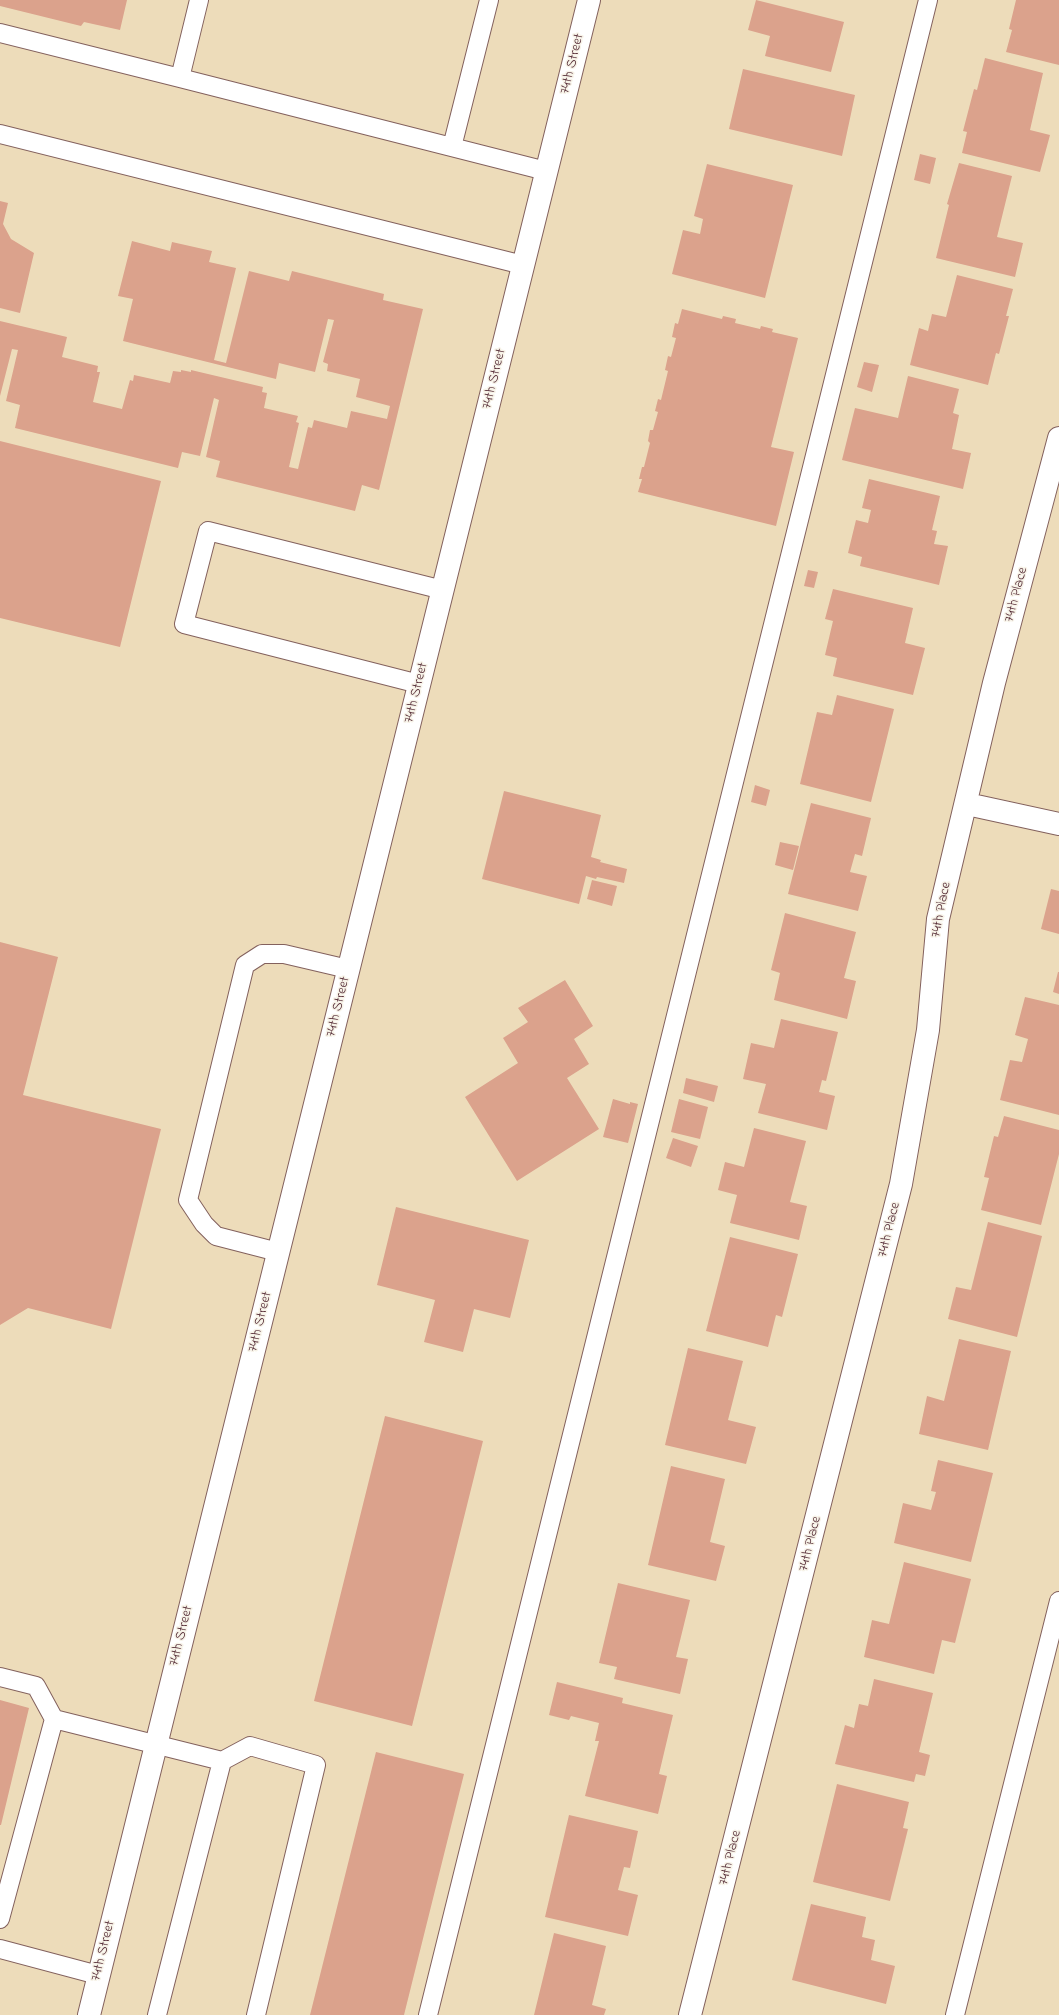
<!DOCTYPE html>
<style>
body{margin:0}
canvas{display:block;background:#eddcba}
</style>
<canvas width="1059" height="2015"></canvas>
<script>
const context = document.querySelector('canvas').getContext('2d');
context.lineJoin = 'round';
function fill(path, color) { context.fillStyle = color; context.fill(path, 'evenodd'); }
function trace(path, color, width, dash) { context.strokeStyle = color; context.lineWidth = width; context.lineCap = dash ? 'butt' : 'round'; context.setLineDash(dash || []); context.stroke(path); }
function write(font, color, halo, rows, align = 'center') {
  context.font = font + ' "Indie Flower",sans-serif'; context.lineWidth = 3; context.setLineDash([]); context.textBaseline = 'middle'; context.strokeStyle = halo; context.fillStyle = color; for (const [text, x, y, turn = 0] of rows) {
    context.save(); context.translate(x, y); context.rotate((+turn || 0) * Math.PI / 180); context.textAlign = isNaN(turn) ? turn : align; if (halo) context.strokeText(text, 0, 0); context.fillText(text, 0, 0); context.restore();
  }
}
fill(new Path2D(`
 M0,0H127L120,30L84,22L81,26L0,6Z
 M756,0L844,22L831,72L765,56L770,36L748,30Z
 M1016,0H1059V65L1006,52L1012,30L1009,29Z
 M985,58L1043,73L1030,130L1050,135L1040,172L962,153L967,132L963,131L974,89L977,90Z
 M743,69L855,95L842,156L729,129Z
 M920,154L936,158L930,184L914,180Z
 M959,163L1012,176L997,237L1023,243L1015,277L936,258L949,205L947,204Z
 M707,164L793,185L765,298L672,274L683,230L700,234L703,219L694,216Z
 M0,201L8,203L3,224L11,239L34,253L20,313L0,308Z
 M132,241L170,251L172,242L212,251L209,262L236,268L214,360L226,363L249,271L289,281L292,271L384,294L383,300L423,309L379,490L362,485L355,511L216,477L220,461L206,457L219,400L214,398L200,456L182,452L178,468L15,428L20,405L6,401L18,350L12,349L0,396V321L67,337L62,357L98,366L97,372H100L93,402L122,409L130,380L133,381L134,375L170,383L173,371L181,372V370L191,372V370L263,387L262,392L267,393L264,408L298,416L296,422L299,423L289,467L298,469L308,427L312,428L314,420L347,428L351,411L387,419L390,406L356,397L360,379L327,371L328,364L323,362L334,320L328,319L315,372L279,363L276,379L123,341L133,299L118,296Z
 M957,275L1013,289L1006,316H1009L999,354L996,353L988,385L910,365L919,328L928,331L932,314L946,317Z
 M682,309L722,319L723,316L736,319L735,323L760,329L761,326L773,329L772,332L798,338L771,447L794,452L776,526L638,492L642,479H639L642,467H644L650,443L648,441L650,430H653L658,412L655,411L658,399L661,400L668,371L665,370L668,356L671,357L676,338L672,337L675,323L678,324Z
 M864,362L879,365L872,392L857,387Z
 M908,376L959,389L953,413L959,415L952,449L971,453L963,489L842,460L855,408L898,418Z
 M0,441L161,481L120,647L0,618Z
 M869,479L940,496L932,530L937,531L934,544L948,546L939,585L860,566L862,557L848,553L856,520L868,523L871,510L862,508Z
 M808,570L818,572L814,588L804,586Z
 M833,589L913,608L905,643L925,648L913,695L833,676L837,658L825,655L833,621L825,619Z
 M837,695L894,709L871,802L800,784L817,712L832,715Z
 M755,785L770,790L766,806L751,802Z
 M504,791L601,815L591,857L601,860L600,862L627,869L624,883L597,877L596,879L586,876L579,904L482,879Z
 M811,803L871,818L862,856L855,854L850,872L867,876L858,911L788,894Z
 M780,842L799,846L793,870L775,865Z
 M592,880L617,886L612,906L587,899Z
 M1051,889L1059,891V934L1041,929Z
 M785,913L856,932L844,978L856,981L847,1019L774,1000L780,973L771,970Z
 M0,942L58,957L23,1095L161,1129L111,1329L28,1308L0,1325Z
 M1058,972H1059V994L1053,992Z
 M565,980L593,1026L574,1039L589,1064L567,1078L599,1129L517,1181L465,1097L518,1063L503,1038L528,1022L518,1008Z
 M1025,997L1059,1005V1115L1000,1100L1010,1060L1022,1062L1028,1039L1015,1035Z
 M781,1019L838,1032L826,1081L822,1080L819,1092L835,1096L827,1130L758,1113L766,1084L743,1079L751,1043L774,1048Z
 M686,1078L718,1086L714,1102L683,1093Z
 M613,1099L630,1104V1102L638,1104L628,1143L603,1137Z
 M679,1099L708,1107L700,1139L671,1132Z
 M1004,1116L1059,1130V1154L1041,1225L981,1210L989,1178L984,1177L994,1136L998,1137Z
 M754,1128L806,1141L790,1202L807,1206L799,1240L730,1223L737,1195L718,1190L725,1162L744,1167Z
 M673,1138L698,1146L691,1167L666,1158Z
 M396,1207L529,1240L510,1318L474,1309L463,1352L424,1342L435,1300L377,1285Z
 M988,1222L1042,1236L1017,1337L948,1319L956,1287L971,1290Z
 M730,1237L798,1254L782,1317L776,1315L768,1347L706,1331Z
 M959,1339L1011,1351L988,1450L919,1434L927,1396L944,1401Z
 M688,1348L743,1361L728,1420L756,1427L746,1464L665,1445Z
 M385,1416L483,1441L412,1726L314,1701Z
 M938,1460L993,1473L971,1562L894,1543L903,1503L931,1510L936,1492L931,1491Z
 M671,1466L725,1479L710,1542L725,1546L716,1581L648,1565Z
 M904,1562L971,1579L955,1643L942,1640L934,1674L864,1657L872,1620L889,1624Z
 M618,1583L690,1600L676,1657L688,1659L680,1694L614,1679L617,1667L599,1663Z
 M874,1679L933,1693L919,1752L930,1755L925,1776L916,1774L914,1782L835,1764L845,1725L854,1728L859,1704L868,1706Z
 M557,1682L623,1698L622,1703L673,1715L659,1774L667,1776L658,1814L585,1796L599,1741H595L599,1723L571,1716L569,1720L549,1715Z
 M0,1700L29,1708L1,1825H0Z
 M376,1752L464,1774L404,2015H310Z
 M837,1784L909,1802L903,1828L908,1829L890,1901L813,1882Z
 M569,1815L638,1831L630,1868L624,1867L618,1890L638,1895L628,1936L545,1917Z
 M811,1904L866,1917L862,1937L875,1940L871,1960L895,1966L886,2004L792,1980Z
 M554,1933L606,1946L592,2005L606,2009L604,2015H534Z`), '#dba28c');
const lane = new Path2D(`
 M199,0L180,78L546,171
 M0,33L180,78
 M0,134L523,265
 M452,147L489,0
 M419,684L184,624L208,531L443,590
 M278,1252L216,1236L204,1224L188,1200L245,965L262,954H284L348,969
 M0,1677L36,1686L54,1719
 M0,1919L54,1719L222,1761
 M0,1949L98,1975
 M157,2015L222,1761L250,1746L316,1765L256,2015
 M428,2015L928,0
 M955,2015L1059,1601`);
const street = new Path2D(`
 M967,804L1059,824
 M89,2015L589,0
 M690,2015L901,1184L928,1030L938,919L994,683L1059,438`);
trace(lane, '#83615d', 20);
trace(street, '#83615d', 24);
trace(lane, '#fff', 18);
trace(street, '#fff', 22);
write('14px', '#4a1f2b', '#f7f3e8', [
 ["74th Street",573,64,-76],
 ["74th Street",495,379,-76],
 ["74th Place",1017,595,-75],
 ["74th Street",417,693,-76],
 ["74th Place",942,910,-79],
 ["74th Street",339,1007,-76],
 ["74th Place",890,1230,-76],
 ["74th Street",261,1322,-76],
 ["74th Place",811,1544,-76],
 ["74th Street",182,1636,-76],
 ["74th Place",731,1858,-76],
 ["74th Street",104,1951,-76]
]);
</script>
